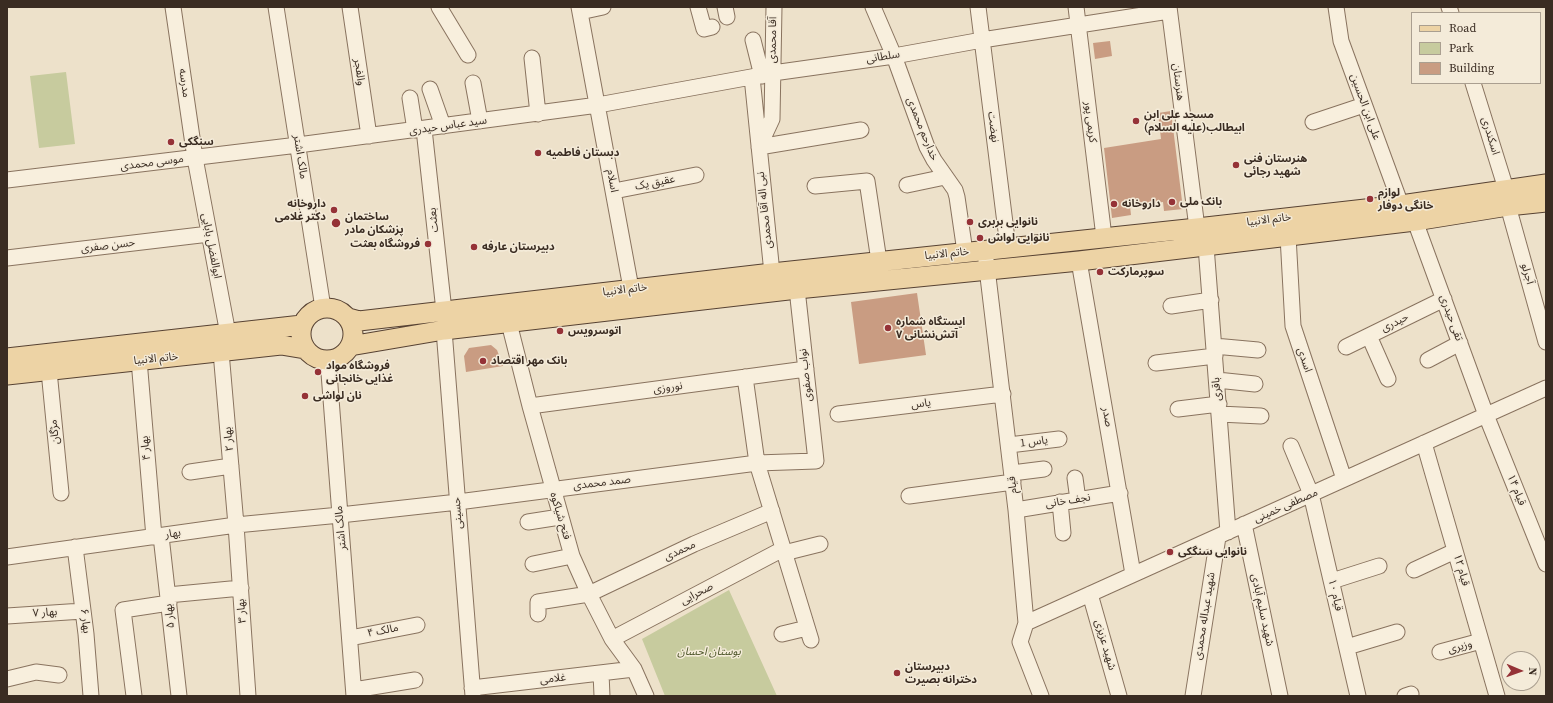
<!DOCTYPE html>
<meta charset="utf-8">
<style>
body{margin:0}
#map{position:relative;width:1553px;height:703px;overflow:hidden;background:#ede1ca;font-family:"Source Serif 4",serif}
canvas{display:block}
.frame{position:absolute;inset:0;border:8px solid #3a2c22;pointer-events:none}
.legend{position:absolute;left:1411px;top:12px;width:130px;height:72px;box-sizing:border-box;background:#f4ebd9;border:1px solid #aa9f90;margin:0;padding:5px 7px;list-style:none;font-size:12px;color:#3a2c22}
.legend li{display:flex;align-items:center;gap:8px;height:20px}
.legend b{width:20px;border:1px solid #aa9f90}
.north{position:absolute;left:1501px;top:651px;width:40px;height:40px;box-sizing:border-box;background:#f4ebd9;border:1px solid #aa9f90;border-radius:50%;rotate:92deg;font-size:11px;font-weight:700;line-height:16px;text-align:center;color:#3a2c22}
.north::after{content:'';display:block;margin:auto;width:14px;height:18px;background:#953237;clip-path:polygon(50% 0,100% 100%,50% 72%,0 100%)}
</style>
<div id="map">
<canvas width="1553" height="703"></canvas>
<div class="frame"></div>
<ul class="legend">
<li><b style="height:5px;background:#edd3a5"></b>Road</li>
<li><b style="height:11px;background:#c7cb9e"></b>Park</li>
<li><b style="height:11px;background:#c99c82"></b>Building</li>
</ul>
<div class="north">N</div>
</div>
<script>
const context = document.querySelector('canvas').getContext('2d');
context.lineJoin = 'round';
function fill(path, color) { context.fillStyle = color; context.fill(path, 'evenodd'); }
function trace(path, color, width, dash) { context.strokeStyle = color; context.lineWidth = width; context.lineCap = dash ? 'butt' : 'round'; context.setLineDash(dash || []); context.stroke(path); }
function write(font, color, halo, rows, align = 'center') {
  context.font = font + ' "Source Serif 4","Noto Sans Arabic",serif'; context.lineWidth = 3; context.setLineDash([]); context.textBaseline = 'middle'; context.strokeStyle = halo; context.fillStyle = color; for (const [text, x, y, turn = 0] of rows) {
    context.save(); context.translate(x, y); context.rotate((+turn || 0) * Math.PI / 180); context.textAlign = isNaN(turn) ? turn : align; if (halo) context.strokeText(text, 0, 0); context.fillText(text, 0, 0); context.restore();
  }
}
fill(new Path2D(`
 M66,72L75,144L39,148L30,76Z
 M729,590L777,696H665L642,639Z`), '#c7cb9e');
fill(new Path2D(`
 M1110,41L1112,56L1095,59L1093,43Z
 M1171,111L1183,209L1164,211L1163,202L1130,206L1131,215L1112,218L1104,148L1161,139L1158,113Z
 M917,293L926,355L859,364L851,302Z
 M491,345L497,350L503,366L466,372L464,356L469,348Z`), '#c99c82');
const minor = new Path2D(`
 M173,7L195,158L228,334
 M276,7L323,308
 M350,7L369,136
 M439,7L468,55
 M579,7L633,299
 M698,7L704,29L712,27
 M725,7L727,17
 M873,7L894,56L927,147L934,160L955,190L957,197L965,252
 M978,7L1008,247
 M1076,7L1104,237
 M1169,7L1197,228
 M1336,7L1341,41L1401,205
 M1449,7L1451,13
 M580,12L603,7
 M753,40L762,76
 M532,58L538,114
 M752,77L772,273
 M473,83L480,121
 M1473,83L1506,189
 M430,89L443,126
 M410,98L415,130
 M1313,122L1364,105
 M424,129L444,311
 M759,147L772,119L774,7
 M759,147L861,130
 M7,180L298,145L598,105L773,73L894,56L982,40L1169,11
 M907,185L945,177
 M815,186L867,181L879,261
 M614,191L696,175
 M1508,206L1546,342
 M1415,221L1486,415L1546,564
 M1288,236L1293,326L1344,479
 M1206,246L1228,532
 M7,258L209,234
 M986,260L1016,510L1026,623L1020,642L1041,696
 M1079,261L1133,574
 M1171,306L1211,300
 M509,323L530,406L572,556L589,594L612,639L634,669L646,696
 M444,330L473,696
 M1369,336L1388,379
 M1214,346L1258,350
 M1346,347L1444,299
 M221,352L236,525L248,696
 M139,360L154,537
 M328,360L354,696
 M1428,360L1460,343
 M1156,363L1215,356
 M49,371L61,493
 M745,377L757,463L811,640
 M1217,380L1255,384
 M530,406L806,369
 M1178,409L1219,404
 M838,414L1003,394
 M1219,414L1261,416
 M1424,443L1497,696
 M1009,445L1059,439
 M1291,446L1311,494L1358,696
 M190,472L231,466
 M1012,473L1044,469
 M1075,478L1078,500
 M909,496L1013,482
 M1060,502L1063,533
 M1016,510L1120,493
 M528,522L560,517
 M1244,524L1280,696
 M161,536L179,696
 M75,547L86,634L91,696
 M784,553L820,544
 M7,557L236,525L340,515L458,502L757,463L816,461L797,289
 M533,564L572,556
 M1414,570L1455,551
 M1332,581L1379,566
 M1090,594L1119,696
 M168,595L241,588
 M538,614V602L589,594L694,544L772,511
 M7,616L83,611
 M1026,623L1546,388
 M782,634L807,628
 M350,638L417,625
 M612,639L783,549
 M1347,647L1397,632
 M1440,652L1481,641
 M601,673L602,696
 M7,679L36,672L59,675
 M472,688L634,669
 M354,690L415,680
 M134,696L123,610L169,603
 M1193,696L1218,537
 M1405,696L1411,694`);
const major = new Path2D(`
 M301 334a26 26 0 1 1 52 0a26 26 0 1 1-52 0Z
 M348,318L359,321L772,273L1197,228L1401,205L1546,184
 M350,346L444,330L797,289L1079,261L1415,221L1508,206L1546,202
 M7,358L302,325
 M7,375L281,345L305,349`);
trace(minor, '#89735f', 17);
trace(major, '#574233', 21);
trace(minor, '#f8efdd', 15);
trace(major, '#edd3a5', 19);
for (const [x, y, r, color] of [
 [1136,121,4,"#953237"],
 [171,142,4,"#953237"],
 [538,153,4,"#953237"],
 [1236,165,4,"#953237"],
 [1370,199,4,"#953237"],
 [1172,202,4,"#953237"],
 [1114,204,4,"#953237"],
 [334,210,4,"#953237"],
 [970,222,4,"#953237"],
 [336,223,5,"#953237"],
 [980,238,4,"#953237"],
 [428,244,4,"#953237"],
 [474,247,4,"#953237"],
 [1100,272,4,"#953237"],
 [888,328,4,"#953237"],
 [560,331,4,"#953237"],
 [483,361,4,"#953237"],
 [318,372,4,"#953237"],
 [305,396,4,"#953237"],
 [1170,552,4,"#953237"],
 [897,673,4,"#953237"]
]) { const dot = new Path2D(); dot.arc(x, y, r, 0, 2 * Math.PI); context.fillStyle = color; context.fill(dot); trace(dot, '#f4ebd9', 1.5); }
write('11px', '#3a2c22', '#f4ebd9', [
 ["آقا محمدی",773,40,-89],
 ["سلطانی",883,57,-9],
 ["والفجر",359,72,82],
 ["هنرستان",1178,82,83],
 ["مدرسه",184,83,82],
 ["علی ابن الحسین",1365,107,70],
 ["کریمی پور",1090,122,83],
 ["سید عباس حیدری",448,126,-8],
 ["نهضت",993,127,83],
 ["خدارحم محمدی",922,129,68],
 ["اسکندری",1490,136,73],
 ["مالک اشتر",300,157,81],
 ["موسی محمدی",152,163,-7],
 ["اسلام",612,181,80],
 ["عقیق یک",655,183,-11],
 ["نبی اله آقا محمدی",765,210,-96],
 ["بعثت",434,220,-96],
 ["خاتم الانبیا",1269,220,-7],
 ["حسن صفری",108,246,-7],
 ["ابوالفضل بابایی",211,246,79],
 ["خاتم الانبیا",947,254,-6],
 ["آجرلو",1527,274,74],
 ["خاتم الانبیا",625,290,-7],
 ["تقی حیدری",1451,318,70],
 ["حیدری",1395,323,-26],
 ["خاتم الانبیا",156,359,-6],
 ["اسدی",1304,360,71],
 ["نواب صفوی",806,375,-96],
 ["نوروزی",668,388,-8],
 ["باقری",1217,389,-94],
 ["یاس",921,404,-7],
 ["صدر",1107,417,80],
 ["مژگان",55,432,-96],
 ["بهار ۲",229,439,-95],
 ["یاس 1",1034,442,-7],
 ["بهار ۴",146,448,-95],
 ["صمد محمدی",602,483,-7],
 ["قیام",1013,485,-97],
 ["قیام ۱۴",1516,490,68],
 ["نجف خانی",1068,501,-9],
 ["مصطفی خمینی",1286,506,-24],
 ["حسینی",458,513,-94],
 ["فتح شیاکوه",560,516,73],
 ["مالک اشتر",341,528,-95],
 ["بهار",173,534,-8],
 ["محمدی",680,551,-25],
 ["قیام ۱۲",1461,570,74],
 ["صحرایی",697,594,-28],
 ["قیام ۱۰",1335,595,77],
 ["شهید سلیم آبادی",1262,610,78],
 ["بهار ۳",242,611,-94],
 ["بهار ۷",45,613,-3],
 ["بهار ۵",170,616,-96],
 ["شهید عبداله محمدی",1205,616,-81],
 ["بهار ۶",85,621,83],
 ["مالک ۴",383,631,-11],
 ["شهید عزیزی",1105,645,74],
 ["وزیری",1460,647,-16],
 ["غلامی",553,679,-6]
]);
write('bold 11px', '#3a2c22', '#f4ebd9', [
 ["مسجد علی ابن",1144,115],
 ["ابیطالب(علیه السلام)",1144,128],
 ["سنگکی",179,142],
 ["دبستان فاطمیه",546,153],
 ["هنرستان فنی",1244,159],
 ["شهید رجائی",1244,172],
 ["لوازم",1378,193],
 ["خانگی دوفار",1378,206],
 ["بانک ملی",1180,202],
 ["داروخانه",326,204,"right"],
 ["دکتر غلامی",326,217,"right"],
 ["داروخانه",1122,204],
 ["ساختمان",345,217],
 ["پزشکان مادر",345,230],
 ["نانوایی بربری",978,222],
 ["نانوایی لواش",988,238],
 ["فروشگاه بعثت",420,244,"right"],
 ["دبیرستان عارفه",482,247],
 ["سوپرمارکت",1108,272],
 ["ایستگاه شماره",896,322],
 ["۷ آتش‌نشانی",896,335],
 ["اتوسرویس",568,331],
 ["بانک مهر اقتصاد",491,361],
 ["فروشگاه مواد",326,366],
 ["غذایی خانجانی",326,379],
 ["نان لواشی",313,396],
 ["نانوایی سنگکی",1178,552],
 ["دبیرستان",905,667],
 ["دخترانه بصیرت",905,680]
], 'left');
write('italic 11px', '#4c5529', '#f4ebd9', [
 ["بوستان احسان",709,652]
]);
</script>
